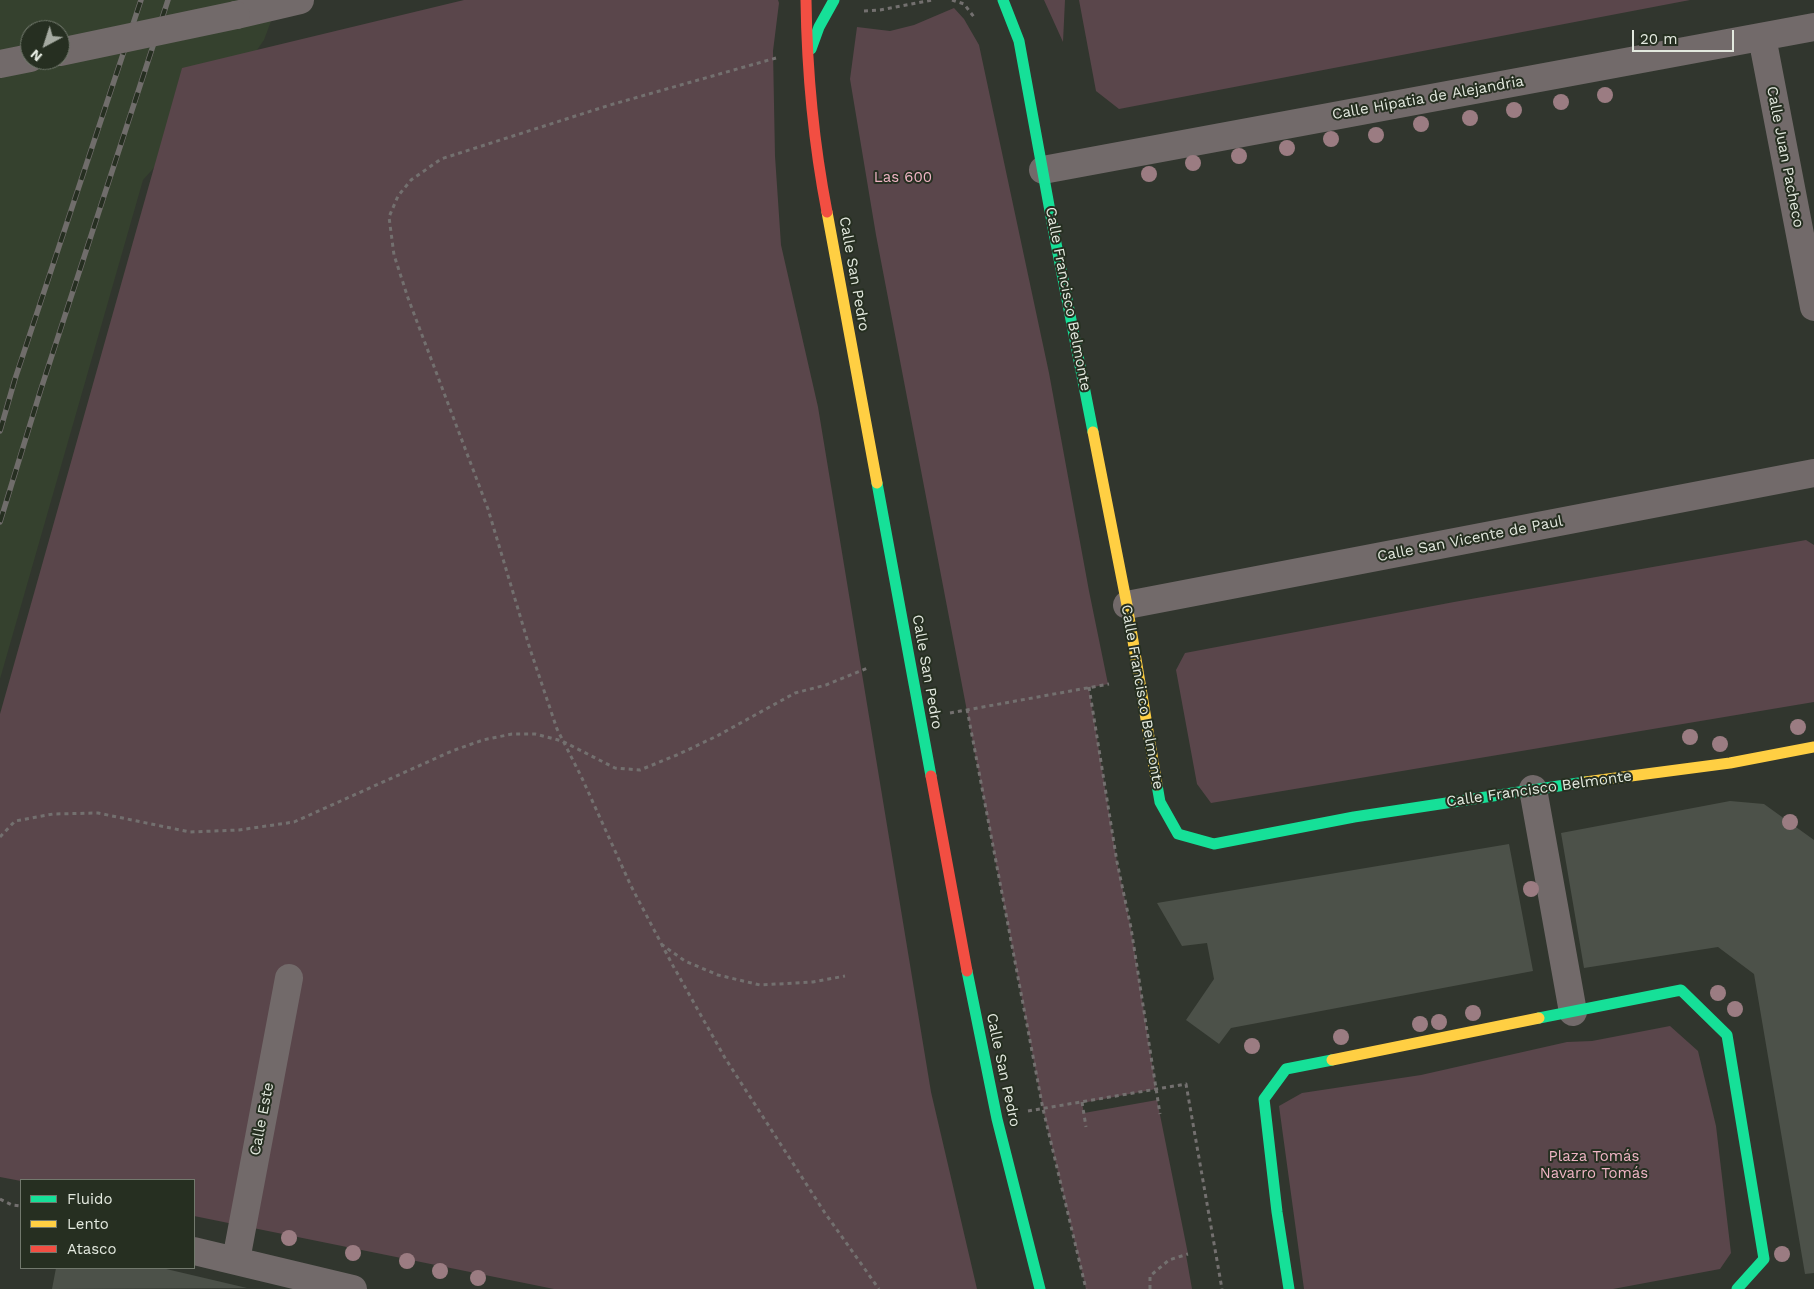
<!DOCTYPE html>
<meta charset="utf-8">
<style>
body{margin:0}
#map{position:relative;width:1814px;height:1289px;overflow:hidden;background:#31362e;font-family:"Work Sans",sans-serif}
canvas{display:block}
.legend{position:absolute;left:20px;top:1179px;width:175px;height:90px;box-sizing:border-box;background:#262f21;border:1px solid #72796d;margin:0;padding:6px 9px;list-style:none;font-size:15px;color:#e3e9df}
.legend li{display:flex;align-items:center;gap:10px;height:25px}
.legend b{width:25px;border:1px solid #72796d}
.north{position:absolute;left:20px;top:20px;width:50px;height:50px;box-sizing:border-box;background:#262f21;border:1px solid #72796d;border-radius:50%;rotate:220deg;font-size:14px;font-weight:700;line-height:20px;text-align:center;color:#e3e9df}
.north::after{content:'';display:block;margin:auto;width:18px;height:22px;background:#a5aaa1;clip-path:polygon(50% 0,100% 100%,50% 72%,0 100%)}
.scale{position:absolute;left:1632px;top:30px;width:102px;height:22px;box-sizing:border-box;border:2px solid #e3e9df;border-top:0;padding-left:6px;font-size:15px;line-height:18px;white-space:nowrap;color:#e3e9df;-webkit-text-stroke:4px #262f21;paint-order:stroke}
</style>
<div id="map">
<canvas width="1814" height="1289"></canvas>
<ul class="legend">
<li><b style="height:6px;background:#16e098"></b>Fluido</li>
<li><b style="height:6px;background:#ffcf43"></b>Lento</li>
<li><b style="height:6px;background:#f24e42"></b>Atasco</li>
</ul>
<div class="north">N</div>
<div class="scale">20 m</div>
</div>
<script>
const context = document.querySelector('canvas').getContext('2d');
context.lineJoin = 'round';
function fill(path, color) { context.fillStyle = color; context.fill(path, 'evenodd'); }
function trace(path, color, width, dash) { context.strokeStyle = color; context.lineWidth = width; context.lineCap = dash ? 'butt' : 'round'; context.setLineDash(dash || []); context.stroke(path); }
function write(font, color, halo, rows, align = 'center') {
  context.font = font + ' "Work Sans",sans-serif'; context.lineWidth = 4; context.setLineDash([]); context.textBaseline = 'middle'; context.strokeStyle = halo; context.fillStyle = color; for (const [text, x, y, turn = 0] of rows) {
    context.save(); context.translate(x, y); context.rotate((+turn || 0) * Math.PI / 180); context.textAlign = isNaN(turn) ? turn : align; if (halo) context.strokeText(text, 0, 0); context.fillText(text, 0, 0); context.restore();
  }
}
fill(new Path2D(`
 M0,0H279L264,40L250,60L143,180L0,679ZM30,30H60V60H30Z`), '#35412e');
fill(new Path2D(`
 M464,0H778L779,3L773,51L775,156L781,245L818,407L931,1092L977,1289H554L194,1216V1180L21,1181L0,1177V714L182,68Z
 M1044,0H1065L1063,42Z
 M1079,0H1690L1119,109L1096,91Z
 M954,8L964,19L979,45L1049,373L1089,591L1108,684L1089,688L1117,862L1131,928L1156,1089L1082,1103L1084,1113L1157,1100L1188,1254L1186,1255L1192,1289H1086L1043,1109L876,235L850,79L857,27L890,31L914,25Z
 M1806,540L1814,545V702L1211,803L1197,784L1176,670L1185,653L1454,602Z
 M1670,1026L1698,1051L1716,1126L1731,1253L1720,1269L1613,1289H1304L1279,1106L1302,1093L1421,1075L1567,1042L1592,1041Z`), '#5a464b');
fill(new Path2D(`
 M1730,801L1764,804L1814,840V1273L1805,1274L1754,974L1718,947L1584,968L1561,833Z
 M1509,844L1533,971L1231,1028L1219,1044L1186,1020L1214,979L1207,943L1182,946L1157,903Z
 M56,1268H162L247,1288L52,1289Z`), '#4c5149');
trace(new Path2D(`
 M952,0L964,4L974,17
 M864,11L880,10L932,0
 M776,58L610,105L441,159L411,180L398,196L389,217L394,255L408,298L488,509L530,649L557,729L581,776L631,886L672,964L725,1058L825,1213L879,1289
 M1089,687L1117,862L1131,928L1160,1114
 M967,709L1043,1109L1086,1289
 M950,713L1109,684
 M0,837L15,821L53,814L98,813L190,832L239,830L294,822L452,751L483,740L512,734H535L562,741L615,768L640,770L677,755L717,736L795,693L826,685L868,668
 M661,944L685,961L718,975L760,985L813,982L845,976
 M1082,1102L1086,1127
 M1028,1111L1186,1084L1222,1289
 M0,1199L12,1205L21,1206
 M1150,1289V1276L1169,1260L1188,1254`), '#73706f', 3, [4, 4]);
trace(new Path2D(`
 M236,15L300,0
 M1762,37L1814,307
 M0,64L30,58
 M1043,170L1814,27
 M1127,605L1814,473
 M1533,789L1573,1012
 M194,1251L353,1289
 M236,1260L289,978`), '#726a6a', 28);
trace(new Path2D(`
 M1003,0L1019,41L1054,233L1093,432
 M811,49L819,27L834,0
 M877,483L931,776
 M1157,785L1160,802L1178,834L1214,844L1354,817L1585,782
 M967,971L997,1119L1040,1289
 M1539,1018L1681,990L1727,1035L1764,1259L1737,1289
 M1289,1289L1277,1212L1264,1099L1286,1069L1332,1060`), '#16e098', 11);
trace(new Path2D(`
 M827,212L877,483
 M1093,432L1127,605L1157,785
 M1585,782L1730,763L1814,747
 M1332,1060L1539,1018`), '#ffcf43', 11);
trace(new Path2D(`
 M806,0C807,73 813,140 827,212
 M931,776L967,971`), '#f24e42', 11);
const rail = new Path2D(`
 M0,431L15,379L141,0
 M0,522L41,389L168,0`);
trace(rail, '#706d6b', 5.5);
trace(rail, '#262f21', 4, [11]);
trace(new Path2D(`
 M60,52L236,15`), '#726a6a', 28);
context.fillStyle = '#9b7c82';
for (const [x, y] of [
 [1605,95],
 [1561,102],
 [1514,110],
 [1470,118],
 [1421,124],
 [1376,135],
 [1331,139],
 [1287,148],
 [1239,156],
 [1193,163],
 [1149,174],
 [1798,727],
 [1690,737],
 [1720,744],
 [1790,822],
 [1531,889],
 [1718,993],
 [1735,1009],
 [1473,1013],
 [1439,1022],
 [1420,1024],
 [1341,1037],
 [1252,1046],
 [289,1238],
 [353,1253],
 [1782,1254],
 [407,1261],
 [440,1271],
 [478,1278]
]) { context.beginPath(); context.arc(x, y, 8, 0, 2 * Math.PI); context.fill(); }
write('15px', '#e3e9df', '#262f21', [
 ["Calle Hipatia de Alejandria",1428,98,-10],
 ["Calle Juan Pacheco",1785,157,79],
 ["Calle San Pedro",854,274,80],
 ["Calle Francisco Belmonte",1068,299,79],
 ["Calle San Vicente de Paul",1470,539,-11],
 ["Calle San Pedro",927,672,80],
 ["Calle Francisco Belmonte",1142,697,80],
 ["Calle Francisco Belmonte",1539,789,-8],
 ["Calle San Pedro",1003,1070,78],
 ["Calle Este",262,1119,-79]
]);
write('15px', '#f1b6c6', '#262f21', [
 ["Las 600",903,178],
 ["Plaza Tomás",1594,1157],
 ["Navarro Tomás",1594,1174]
]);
</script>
